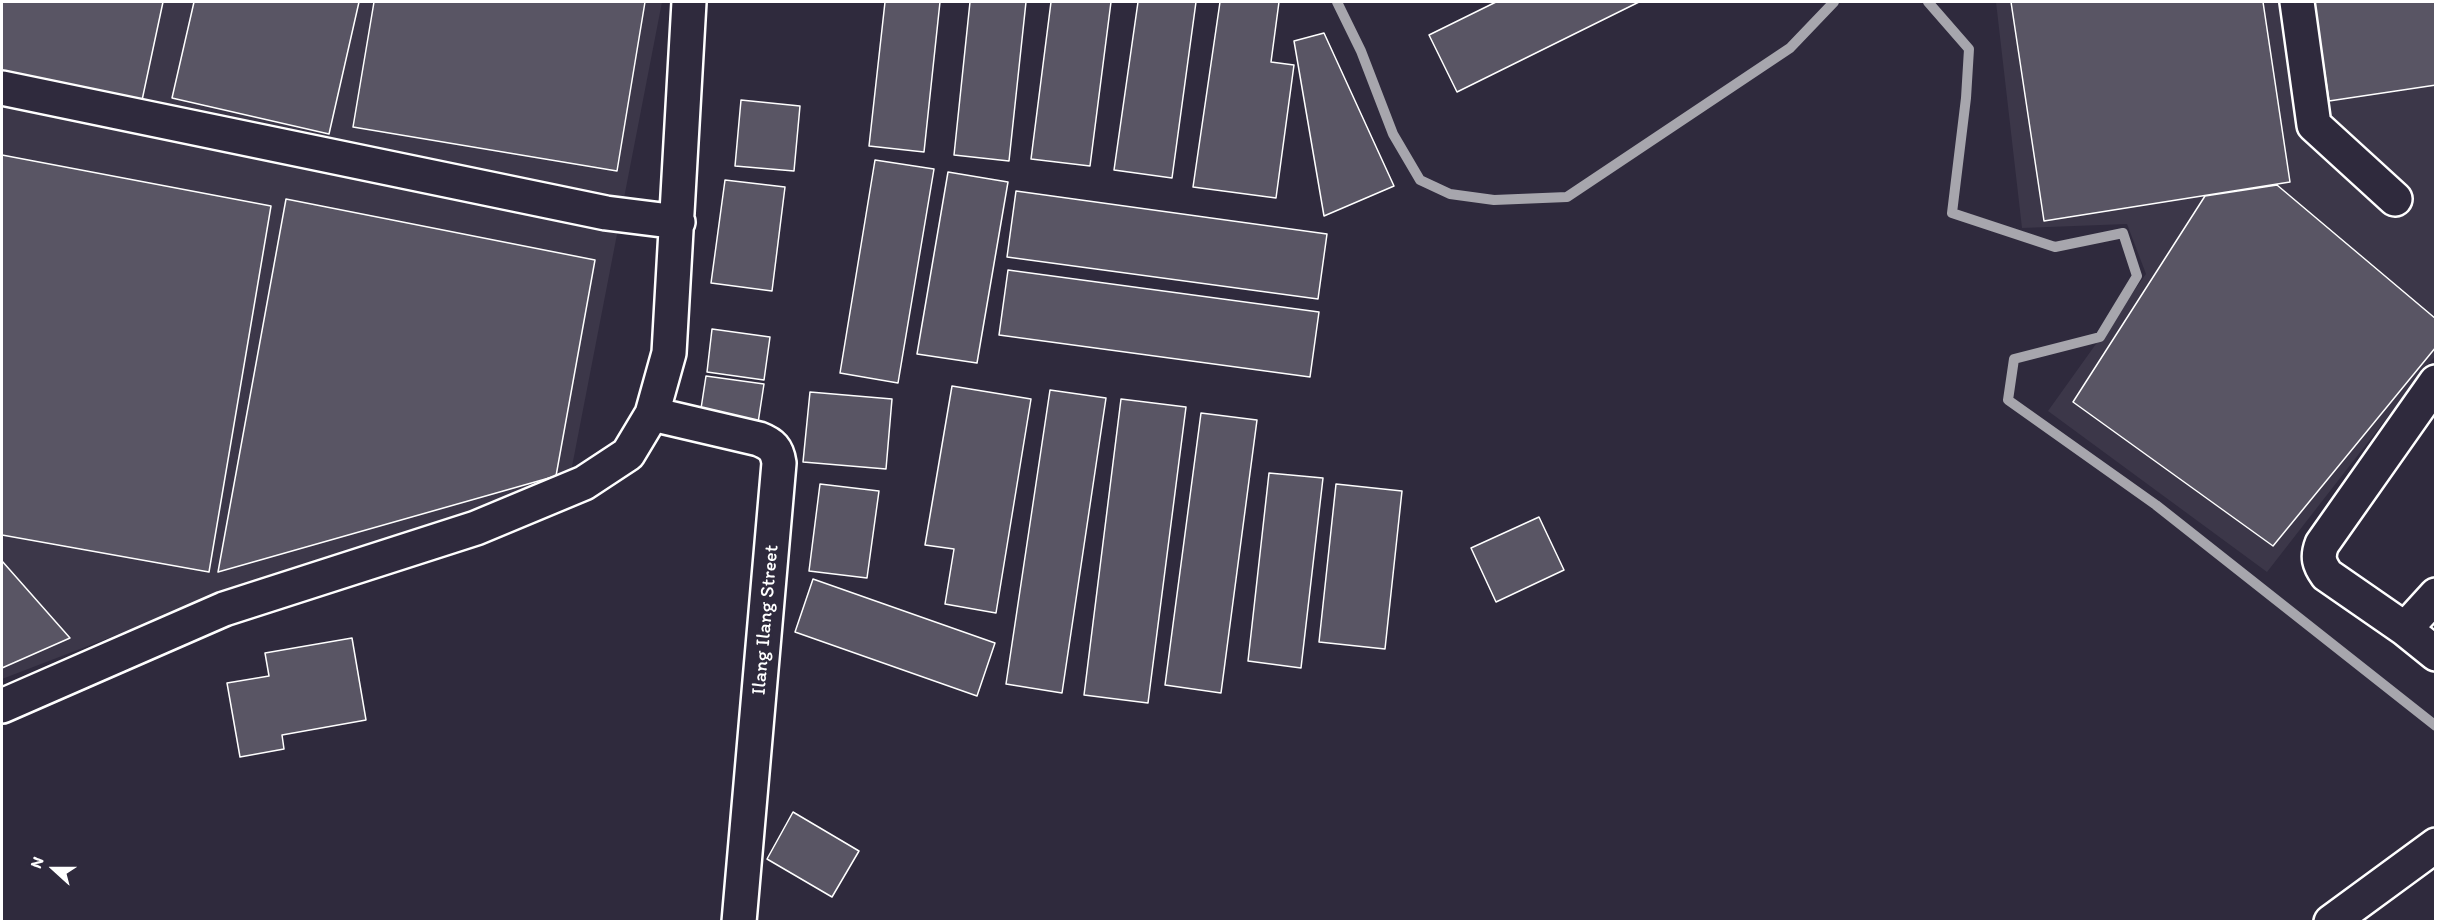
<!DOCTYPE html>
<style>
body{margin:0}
#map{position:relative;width:2437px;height:923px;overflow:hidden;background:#2f2a3d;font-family:Itim,sans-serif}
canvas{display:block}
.frame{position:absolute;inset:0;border:3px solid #fff;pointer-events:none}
.north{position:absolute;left:24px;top:839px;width:60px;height:60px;-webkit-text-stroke:4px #2f2a3d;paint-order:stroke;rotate:291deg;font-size:16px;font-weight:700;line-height:24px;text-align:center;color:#fff}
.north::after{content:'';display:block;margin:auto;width:21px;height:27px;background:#fff;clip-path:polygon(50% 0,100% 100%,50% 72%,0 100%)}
</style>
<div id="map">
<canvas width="2437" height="923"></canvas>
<div class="frame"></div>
<div class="north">N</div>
</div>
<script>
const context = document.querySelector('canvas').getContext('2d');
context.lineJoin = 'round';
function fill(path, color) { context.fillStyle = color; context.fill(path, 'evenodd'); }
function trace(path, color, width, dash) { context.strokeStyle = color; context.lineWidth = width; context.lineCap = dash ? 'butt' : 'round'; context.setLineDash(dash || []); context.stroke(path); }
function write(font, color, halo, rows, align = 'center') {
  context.font = font + ' Itim,sans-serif'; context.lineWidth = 6; context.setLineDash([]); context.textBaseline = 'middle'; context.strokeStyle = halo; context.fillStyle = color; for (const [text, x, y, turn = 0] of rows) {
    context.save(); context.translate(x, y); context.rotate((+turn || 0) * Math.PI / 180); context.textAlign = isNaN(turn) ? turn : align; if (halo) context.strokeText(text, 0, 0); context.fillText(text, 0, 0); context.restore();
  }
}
fill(new Path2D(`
 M2,2H662L569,482L158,619L2,679Z
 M1996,2H2435V356L2267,572L2048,411L2146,274L2127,224L2022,228Z`), '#3c3749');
trace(new Path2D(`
 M1337,2L1361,51L1393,134L1420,180L1450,194L1494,200L1567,197L1790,48L1834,2
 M1928,2L1969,49L1966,98L1952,213L2055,247L2123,233L2137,276L2100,337L2014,359L2008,400L2156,505L2436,726`), '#a7a6ad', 10);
const building = new Path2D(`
 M2,2H163L141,105L2,76Z
 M194,2H359L329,134L172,98Z
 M374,2H645L617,171L353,127Z
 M885,2H940L924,152L869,146Z
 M970,2H1026L1009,161L954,155Z
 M1051,2H1111L1090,166L1031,159Z
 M1138,2H1196L1172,178L1114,170Z
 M1220,2H1279L1271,62L1294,65L1276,198L1193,187Z
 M1496,2H1639L1457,92L1429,35Z
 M2011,2H2263L2290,182L2044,221Z
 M2314,2H2436V85L2329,101Z
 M1324,33L1394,186L1324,216L1294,41Z
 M741,100L800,106L794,171L735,166Z
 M2,155L271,206L209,572L2,535Z
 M875,160L934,169L898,383L840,373Z
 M948,172L1008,182L977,363L917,354Z
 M725,180L785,187L772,291L711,283Z
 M2277,185L2436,319V347L2273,546L2073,402L2205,196Z
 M1016,191L1327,234L1318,299L1007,257Z
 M286,199L595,260L556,476L218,572Z
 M1008,270L1319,312L1310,377L999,335Z
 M712,329L770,337L764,380L707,372Z
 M706,376L764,384L758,423L700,415Z
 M952,386L1031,399L996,613L945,604L954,549L925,545Z
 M1050,390L1106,398L1062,693L1006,684Z
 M810,392L892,399L886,469L803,462Z
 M1121,399L1186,407L1148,703L1084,695Z
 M1201,413L1257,420L1221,693L1165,685Z
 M1269,473L1323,478L1301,668L1248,661Z
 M820,484L879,491L867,578L809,571Z
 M1336,484L1402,491L1385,649L1319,642Z
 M1539,517L1564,570L1496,602L1471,548Z
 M2,561L70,638L2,668Z
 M813,579L995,643L977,696L795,632Z
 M352,638L366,720L282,735L284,749L240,757L227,683L269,676L265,653Z
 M793,812L859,851L832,897L767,859Z`);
fill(building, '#595564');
trace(building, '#fff', 1.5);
const minor = new Path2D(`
 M2297,2L2314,125L2395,199
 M2,88L606,213L678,222
 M2436,382L2322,544C2317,557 2319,564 2327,575L2405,629L2436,654
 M652,414L759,439C772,444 777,449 779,463L739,922
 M2405,629L2436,595
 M2,706L224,609L476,528L584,483L628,454L652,414L669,353L689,2
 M2331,922L2436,845`);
trace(minor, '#fff', 38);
trace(minor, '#2f2a3d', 33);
write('20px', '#fff', '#2f2a3d', [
 ["Ilang Ilang Street",766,620,-85]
]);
</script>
